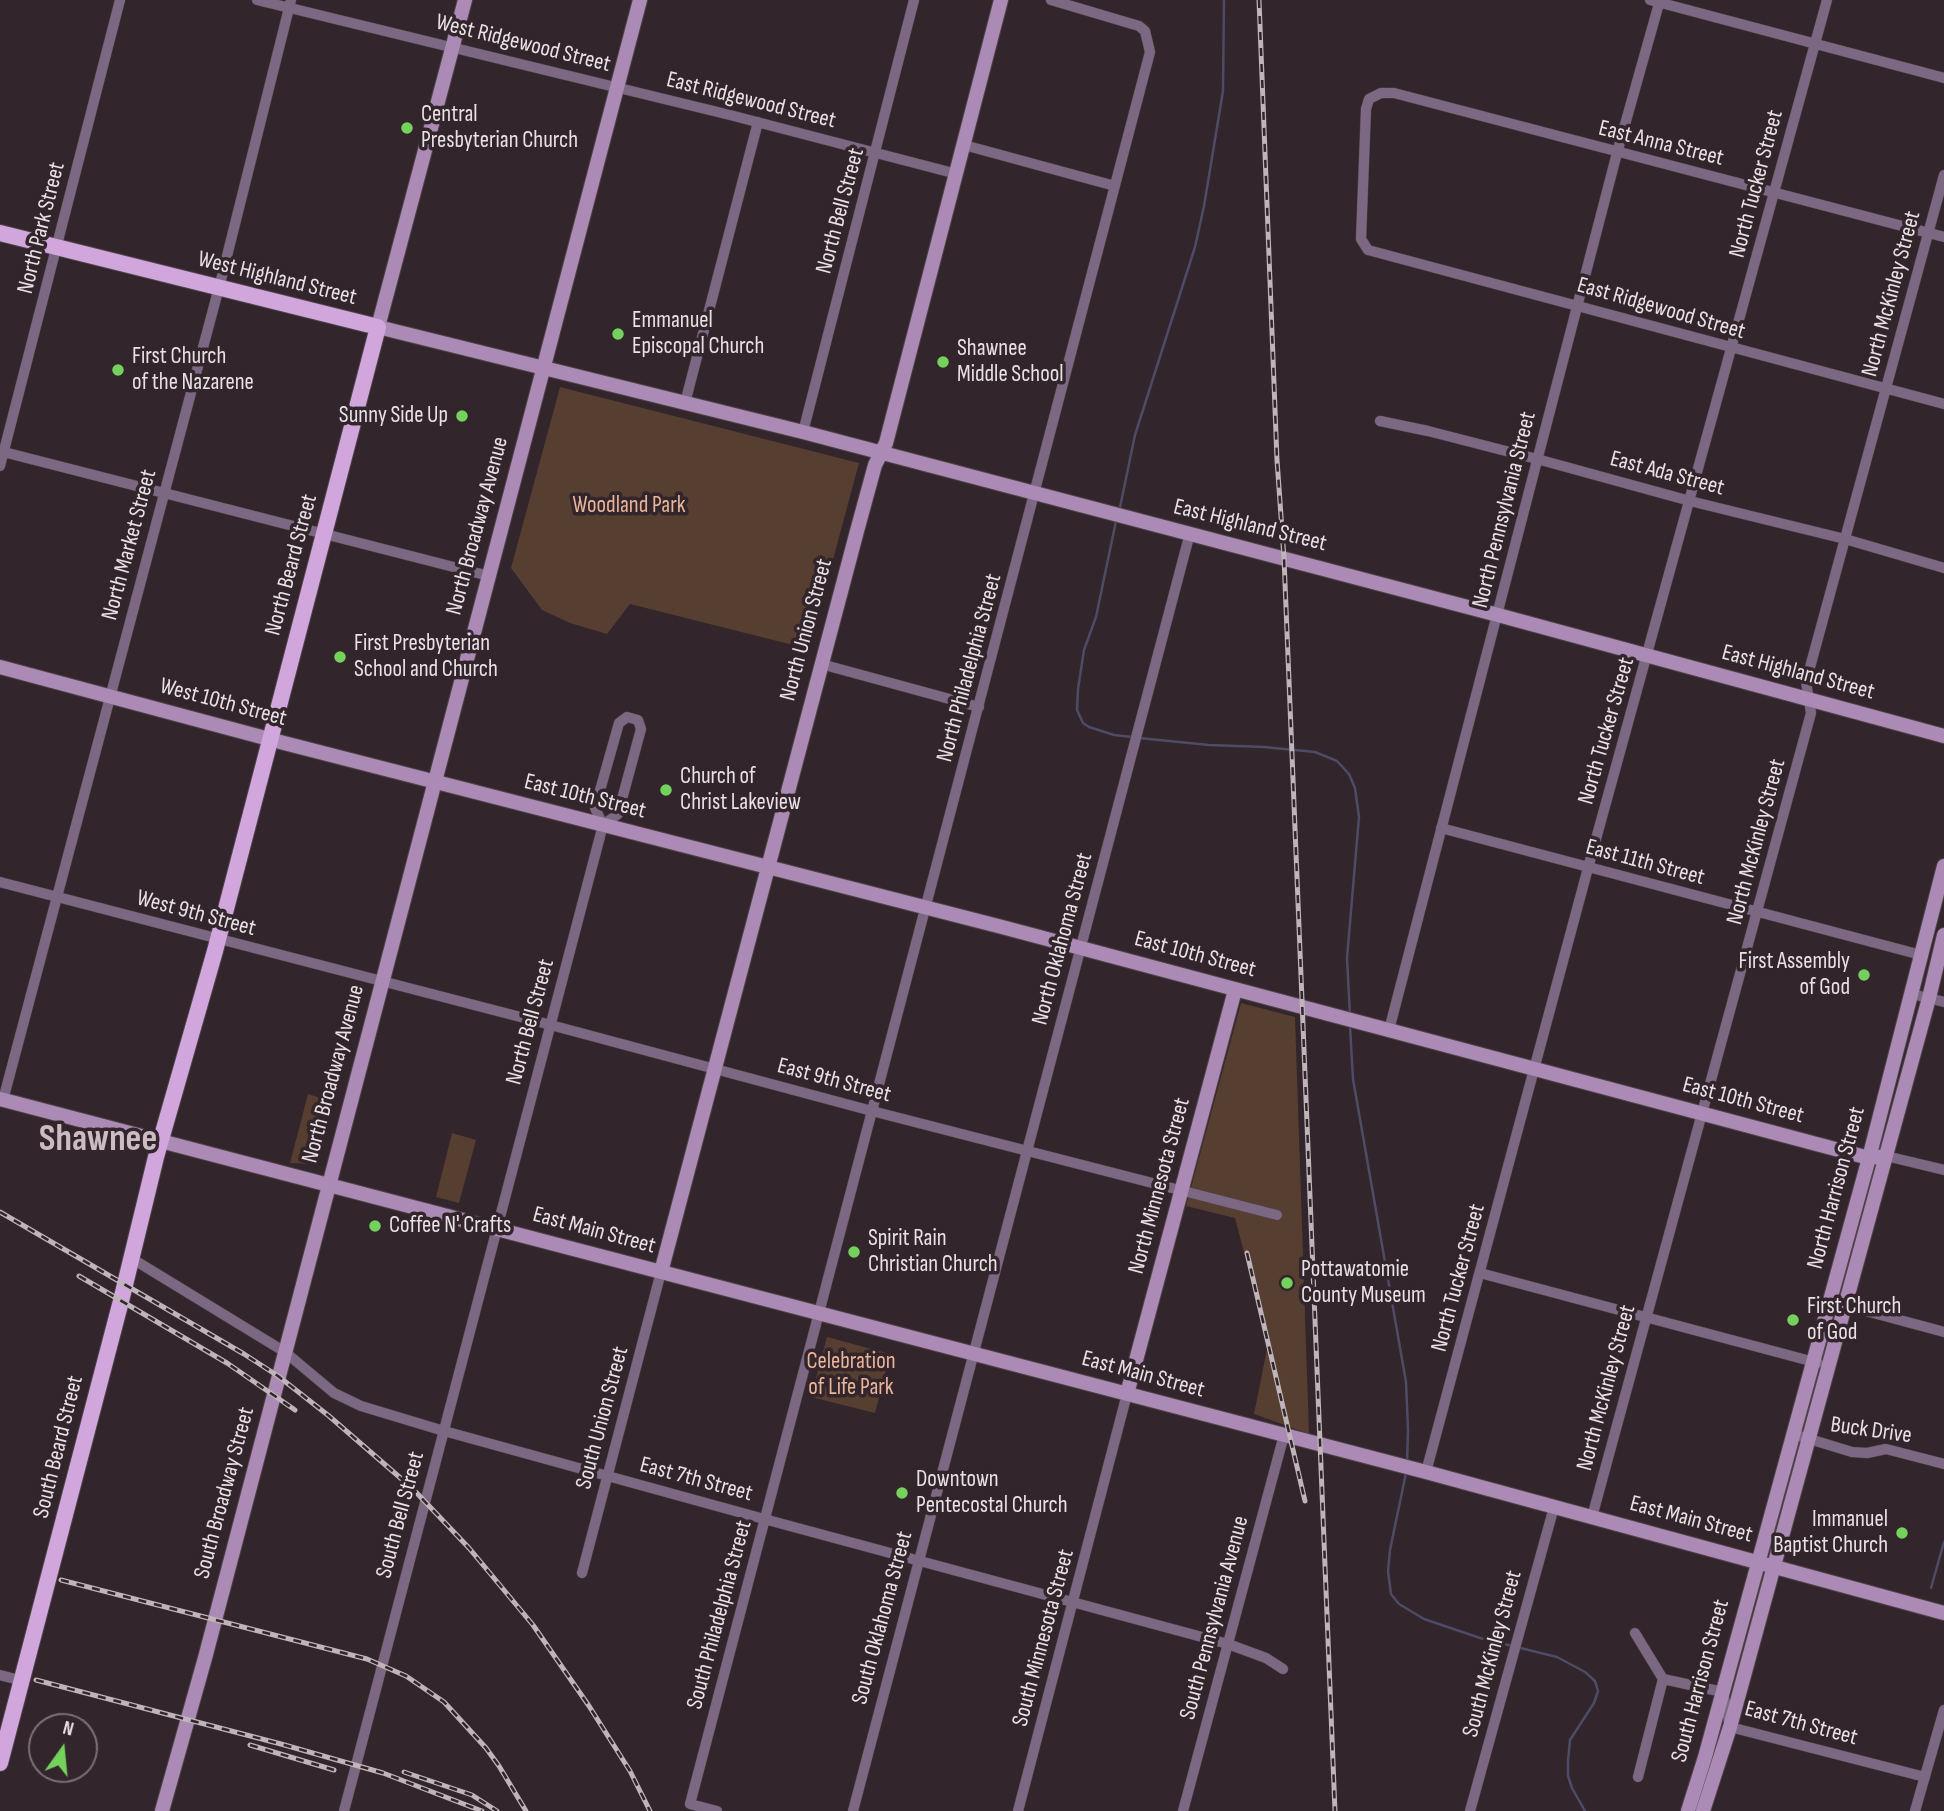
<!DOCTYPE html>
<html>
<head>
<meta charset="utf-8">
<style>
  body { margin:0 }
  #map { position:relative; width:1944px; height:1811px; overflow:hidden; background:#32252b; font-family:"Sofia Sans Condensed",sans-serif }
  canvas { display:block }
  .north { position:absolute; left:28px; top:1713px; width:70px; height:70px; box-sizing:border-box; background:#32252b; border:2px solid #7c7075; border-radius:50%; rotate:15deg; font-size:19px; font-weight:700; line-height:28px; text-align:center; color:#eae1e5 }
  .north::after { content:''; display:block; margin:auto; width:24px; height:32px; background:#74d25c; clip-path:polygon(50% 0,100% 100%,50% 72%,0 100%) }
</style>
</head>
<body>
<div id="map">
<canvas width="1944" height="1811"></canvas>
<div class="north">N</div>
</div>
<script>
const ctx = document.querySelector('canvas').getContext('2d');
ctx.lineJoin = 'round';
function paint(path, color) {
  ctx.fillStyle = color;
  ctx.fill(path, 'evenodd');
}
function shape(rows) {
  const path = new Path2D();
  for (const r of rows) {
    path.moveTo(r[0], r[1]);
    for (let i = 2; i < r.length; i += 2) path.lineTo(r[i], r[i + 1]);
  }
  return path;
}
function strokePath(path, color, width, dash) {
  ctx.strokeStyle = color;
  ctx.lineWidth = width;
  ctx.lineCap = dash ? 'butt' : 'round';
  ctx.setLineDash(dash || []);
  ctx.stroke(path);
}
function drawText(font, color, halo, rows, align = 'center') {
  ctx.font = font + ' "Sofia Sans Condensed",sans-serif';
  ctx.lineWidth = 7;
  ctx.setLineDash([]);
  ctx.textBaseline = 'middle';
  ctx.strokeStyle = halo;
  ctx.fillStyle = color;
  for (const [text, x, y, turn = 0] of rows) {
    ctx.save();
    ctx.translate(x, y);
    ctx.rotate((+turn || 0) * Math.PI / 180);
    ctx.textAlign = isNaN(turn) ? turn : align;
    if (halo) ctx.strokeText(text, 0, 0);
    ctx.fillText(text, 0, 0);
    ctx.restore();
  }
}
paint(shape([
  [560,387,859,463,809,649,630,604,607,634,570,623,542,610,511,568],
  [1241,1003,1295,1017,1309,1434,1254,1414,1268,1344,1235,1218,1186,1206],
  [308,1094,330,1101,314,1164,290,1163],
  [452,1133,476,1140,459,1203,436,1197],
  [827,1337,890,1354,875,1413,811,1397]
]), '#563e31');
strokePath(shape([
  [1119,512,1135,435,1195,247,1204,206,1223,91,1224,0],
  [1116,521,1096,617,1084,650,1078,689,1077,710,1083,723,1089,727,1114,735,1132,737],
  [1139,738,1209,745,1264,747,1315,752,1337,761,1349,774,1355,788,1359,817,1347,958,1350,1016],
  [1350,1026,1353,1079,1406,1382,1408,1430,1407,1463],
  [1406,1473,1390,1550,1388,1571,1391,1594,1399,1604,1424,1619,1480,1638,1557,1657,1585,1672,1595,1681,1598,1691,1594,1703,1570,1740,1568,1761,1568,1776,1572,1788,1585,1811],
  [1931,1588,1944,1542]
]), '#4d4b65', 2.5);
const street = shape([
  [257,0,730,115,957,174],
  [1650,0,1944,78],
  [964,145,1115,186],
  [1944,237,1394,93,1381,93,1369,99,1366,109,1361,239,1368,250,1944,404],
  [685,403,758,122],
  [1380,421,1428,431,1537,459,1690,501,1845,539,1944,568],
  [803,432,914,0],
  [0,451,489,576],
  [0,466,120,0],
  [821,664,979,707],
  [1441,828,1921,955],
  [0,882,532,1020,872,1111,1277,1215],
  [1912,994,1944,1002],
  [1389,1030,1617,153,1660,0],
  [3,1100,222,276,291,0],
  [1886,1156,1944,1170],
  [131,1258,285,1352,334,1393,361,1406,444,1431,764,1519,1228,1644,1266,1658,1283,1669],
  [1480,1273,1818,1363],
  [1840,1304,1944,1332],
  [1793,1434,1852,1452,1867,1453,1886,1449,1944,1464],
  [1426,1472,1588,868,1827,0],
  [1592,1517,1811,713,1806,682,1944,175],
  [582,1573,661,1272],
  [1635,1633,1663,1679,1723,1692,1730,1727,1925,1777],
  [0,1675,23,1681],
  [1638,1777,1663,1679],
  [344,1811,603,825,618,814,641,729,638,720,627,717,619,723,595,808,603,825],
  [717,1811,690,1804,1150,52,1145,31,1139,26,1051,0],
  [853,1811,1190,533],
  [1018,1811,1127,1394],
  [1183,1811,1284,1435],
  [1470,1811,1554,1507],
  [1915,1811,1944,1710]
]);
const secondary = shape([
  [465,0,378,327,803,432,1498,615,1944,736],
  [0,667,284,743,1002,927,1869,1158,1886,1156],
  [0,1099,1426,1472,1944,1613],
  [661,1272,857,531,875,465,886,443,1001,0],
  [1127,1394,1235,990],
  [162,1811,205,1658,640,0],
  [1688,1811,1705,1757,1869,1158,1944,866],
  [1703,1811,1730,1727,1929,998,1944,935]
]);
const primary = shape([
  [0,233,378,327,215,951,156,1157,121,1301,0,1763]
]);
strokePath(street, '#4f4349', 11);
strokePath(secondary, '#4f4349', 16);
strokePath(primary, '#4f4349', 18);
strokePath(street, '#7c6882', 10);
strokePath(secondary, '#ab8bb5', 14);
strokePath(primary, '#d0a6dc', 16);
const rail = shape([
  [1259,0,1277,460,1284,558,1335,1811],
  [0,1212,244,1354,278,1376,329,1416,412,1488,469,1548,533,1625,589,1706,630,1771,650,1811],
  [1247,1253,1305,1501],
  [79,1276,227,1363,295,1410],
  [61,1580,367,1659,406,1676,444,1702,486,1748,499,1766,526,1811],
  [36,1680,281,1744,383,1773,482,1811],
  [250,1745,334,1770],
  [404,1772,472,1795,497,1811]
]);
strokePath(rail, '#beb4b9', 5);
strokePath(rail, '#32252b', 2.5, [8]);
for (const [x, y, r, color] of [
  [407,128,7,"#74d25c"],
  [618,334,7,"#74d25c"],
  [943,362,7,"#74d25c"],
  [118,370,7,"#74d25c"],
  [462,416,7,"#74d25c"],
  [340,657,7,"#74d25c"],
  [666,790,7,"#74d25c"],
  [1864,975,7,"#74d25c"],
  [375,1226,7,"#74d25c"],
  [854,1252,7,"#74d25c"],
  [1287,1283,7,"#74d25c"],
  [1793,1320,7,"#74d25c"],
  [902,1493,7,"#74d25c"],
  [1902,1533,7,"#74d25c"]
]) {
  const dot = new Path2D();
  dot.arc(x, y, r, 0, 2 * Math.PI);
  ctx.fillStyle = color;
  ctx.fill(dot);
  strokePath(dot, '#32252b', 2.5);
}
drawText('23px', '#eae1e5', '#32252b', [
  ["West Ridgewood Street",523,44,14],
  ["East Ridgewood Street",751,101,14],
  ["East Anna Street",1661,144,14],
  ["North Tucker Street",1757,184,-75],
  ["North Bell Street",841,211,-75],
  ["North Park Street",42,228,-76],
  ["West Highland Street",277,279,14],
  ["North McKinley Street",1892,294,-75],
  ["East Ridgewood Street",1661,309,16],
  ["East Ada Street",1667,474,15],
  ["North Pennsylvania Street",1505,510,-76],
  ["North Broadway Avenue",478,526,-75],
  ["East Highland Street",1250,526,14],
  ["North Market Street",130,545,-75],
  ["North Beard Street",292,565,-75],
  ["North Union Street",807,630,-75],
  ["North Philadelphia Street",970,668,-75],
  ["East Highland Street",1798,673,15],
  ["West 10th Street",223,703,15],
  ["North Tucker Street",1607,731,-74],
  ["East 10th Street",585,797,14],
  ["North McKinley Street",1757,842,-75],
  ["East 11th Street",1645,863,15],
  ["West 9th Street",196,914,15],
  ["North Oklahoma Street",1063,939,-75],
  ["East 10th Street",1195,955,15],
  ["North Bell Street",531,1022,-75],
  ["North Broadway Avenue",334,1074,-75],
  ["East 9th Street",834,1081,15],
  ["East 10th Street",1743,1101,15],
  ["North Minnesota Street",1160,1186,-75],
  ["North Harrison Street",1837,1188,-75],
  ["East Main Street",594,1231,15],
  ["North Tucker Street",1459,1278,-75],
  ["East Main Street",1143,1375,15],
  ["North McKinley Street",1607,1388,-75],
  ["South Union Street",603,1418,-75],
  ["Buck Drive",1871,1431,8],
  ["South Beard Street",59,1447,-76],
  ["East 7th Street",696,1480,15],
  ["South Broadway Street",225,1493,-75],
  ["South Bell Street",401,1515,-75],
  ["East Main Street",1691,1520,15],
  ["South Philadelphia Street",720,1615,-75],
  ["South Oklahoma Street",883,1618,-75],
  ["South Pennsylvania Avenue",1215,1618,-75],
  ["South Minnesota Street",1044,1638,-75],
  ["South McKinley Street",1493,1654,-75],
  ["South Harrison Street",1701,1681,-75],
  ["East 7th Street",1801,1724,15]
]);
drawText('23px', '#eae1e5', '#32252b', [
  ["Central",421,115],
  ["Presbyterian Church",421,141],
  ["Emmanuel",632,321],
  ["Episcopal Church",632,347],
  ["Shawnee",957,349],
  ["Middle School",957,375],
  ["First Church",132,357],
  ["of the Nazarene",132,383],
  ["Sunny Side Up",448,416,"right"],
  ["First Presbyterian",354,644],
  ["School and Church",354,670],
  ["Church of",680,777],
  ["Christ Lakeview",680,803],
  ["First Assembly",1850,962,"right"],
  ["of God",1850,988,"right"],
  ["Coffee N' Crafts",389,1226],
  ["Spirit Rain",868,1239],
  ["Christian Church",868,1265],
  ["Pottawatomie",1301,1270],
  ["County Museum",1301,1296],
  ["First Church",1807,1307],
  ["of God",1807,1333],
  ["Downtown",916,1480],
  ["Pentecostal Church",916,1506],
  ["Immanuel",1888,1520,"right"],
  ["Baptist Church",1888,1546,"right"]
], 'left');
drawText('23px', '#eab599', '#32252b', [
  ["Woodland Park",629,506],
  ["Celebration",851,1362],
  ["of Life Park",851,1388]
]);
drawText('bold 37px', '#ccbbc2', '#32252b', [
  ["Shawnee",98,1141]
]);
</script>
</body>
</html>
